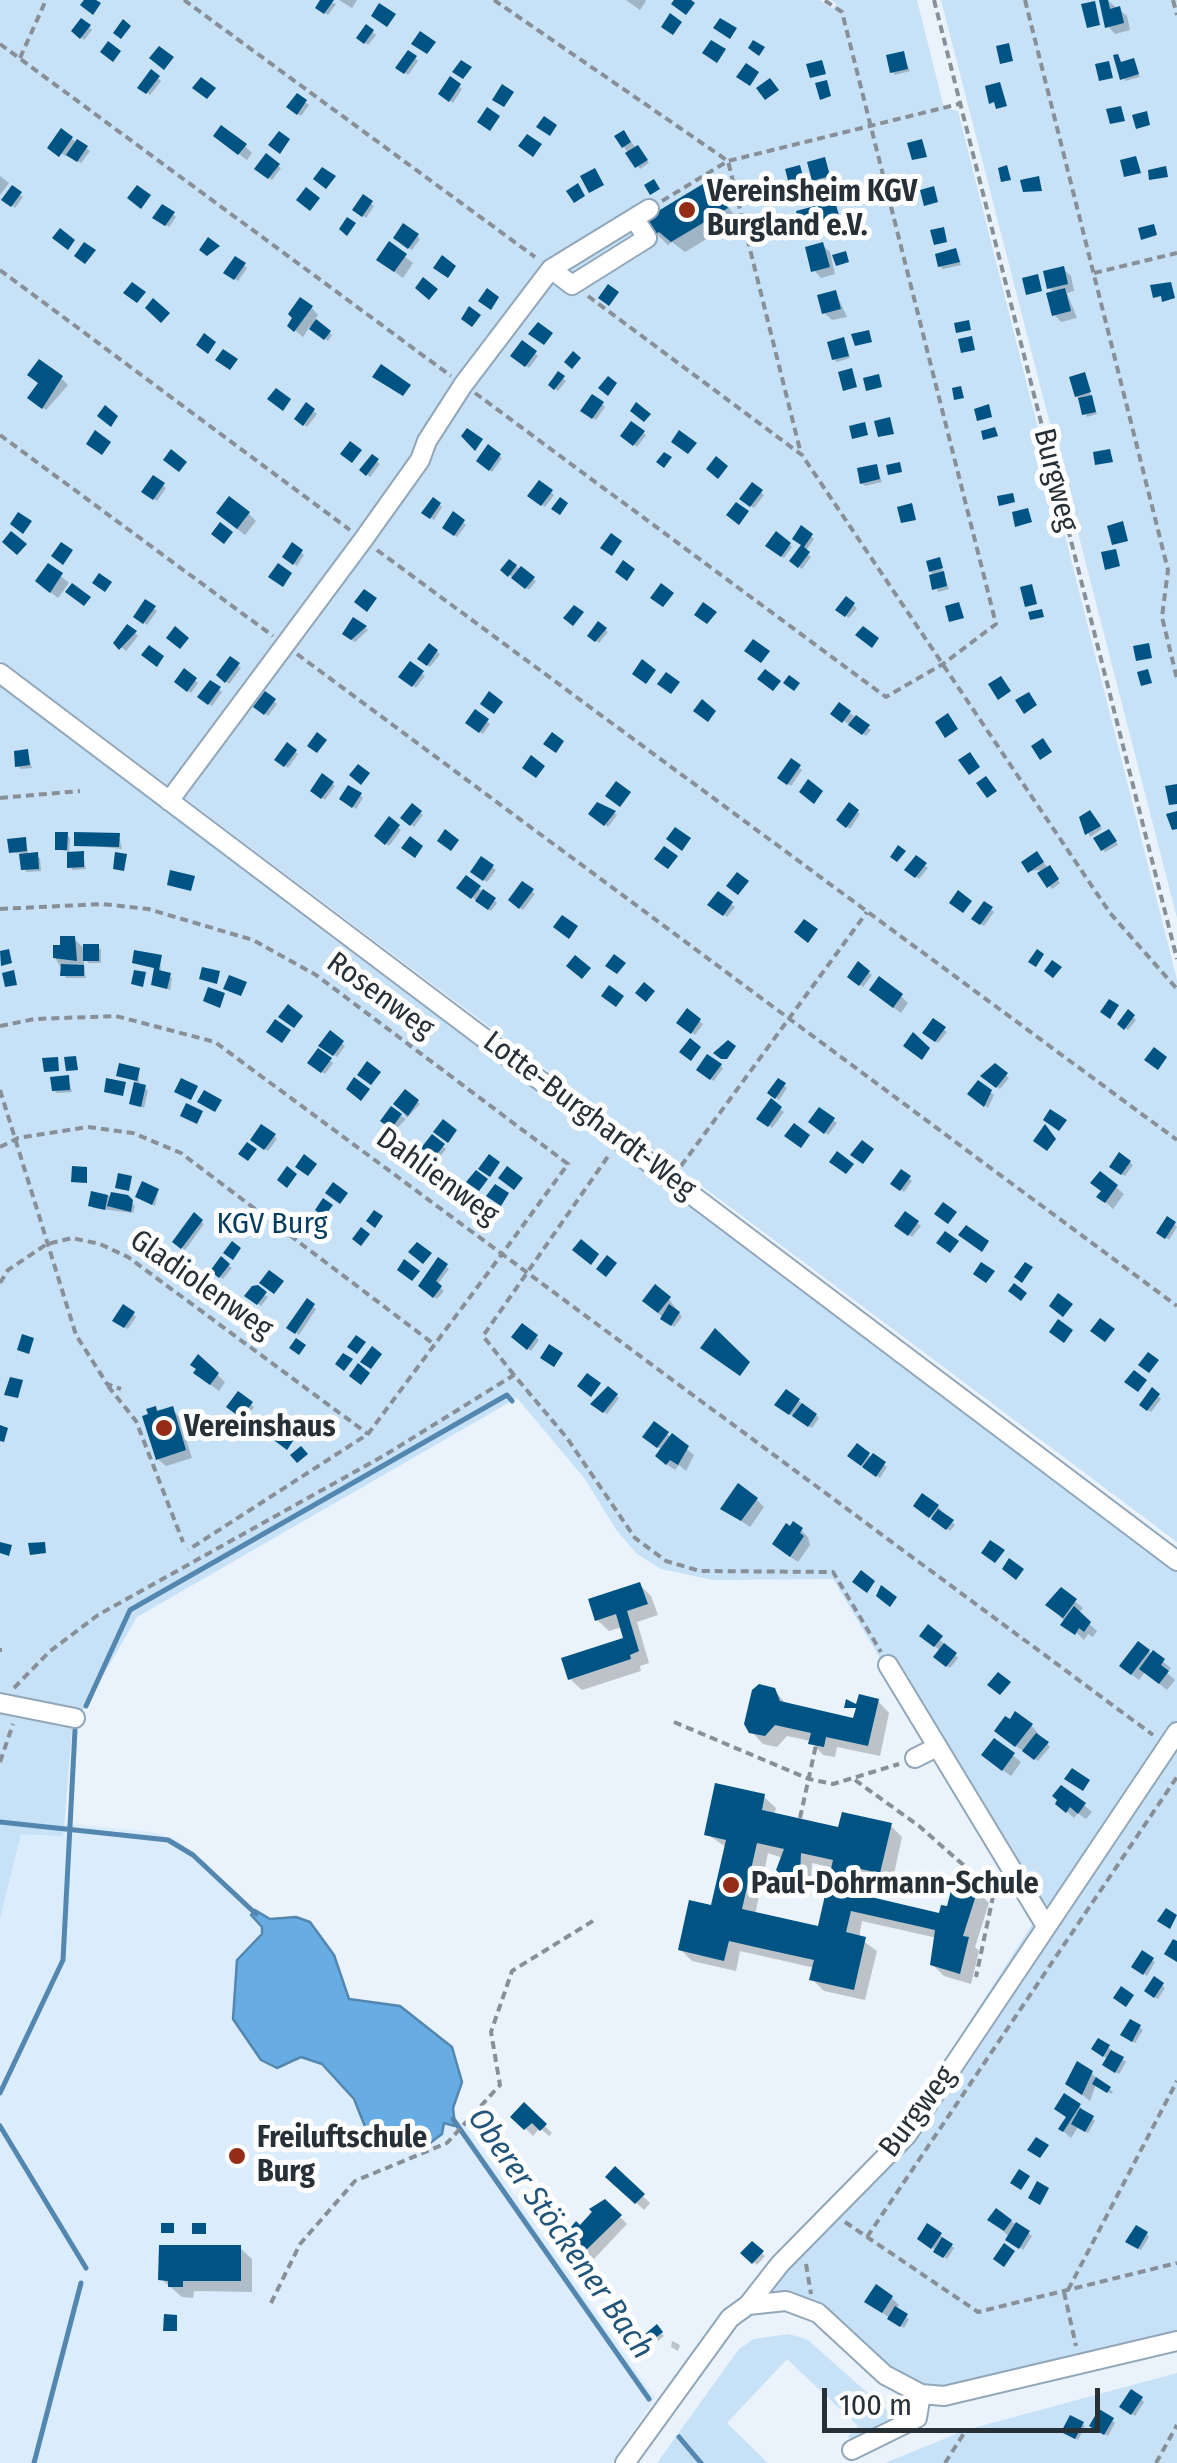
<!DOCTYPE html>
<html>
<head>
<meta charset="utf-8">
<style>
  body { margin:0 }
  #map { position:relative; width:1177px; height:2463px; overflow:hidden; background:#eaf3fb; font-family:"Fira Sans Condensed",sans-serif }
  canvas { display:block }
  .scale { position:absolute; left:822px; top:2388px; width:278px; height:45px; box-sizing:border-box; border:5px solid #273037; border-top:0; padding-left:12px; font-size:30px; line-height:35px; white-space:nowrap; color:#273037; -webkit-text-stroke:8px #fff; paint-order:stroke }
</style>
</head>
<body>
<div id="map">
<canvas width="1177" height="2463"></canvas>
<div class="scale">100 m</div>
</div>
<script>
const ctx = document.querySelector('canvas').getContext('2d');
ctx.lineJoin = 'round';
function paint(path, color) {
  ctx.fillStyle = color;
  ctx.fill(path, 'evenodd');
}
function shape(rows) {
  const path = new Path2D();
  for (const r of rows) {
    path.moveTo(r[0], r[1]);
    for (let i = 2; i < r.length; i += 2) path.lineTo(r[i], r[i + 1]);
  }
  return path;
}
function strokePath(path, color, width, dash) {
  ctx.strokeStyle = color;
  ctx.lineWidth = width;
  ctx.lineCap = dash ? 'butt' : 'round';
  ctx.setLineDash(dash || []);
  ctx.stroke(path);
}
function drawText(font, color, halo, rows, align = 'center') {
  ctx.font = font + ' "Fira Sans Condensed",sans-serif';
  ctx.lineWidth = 10;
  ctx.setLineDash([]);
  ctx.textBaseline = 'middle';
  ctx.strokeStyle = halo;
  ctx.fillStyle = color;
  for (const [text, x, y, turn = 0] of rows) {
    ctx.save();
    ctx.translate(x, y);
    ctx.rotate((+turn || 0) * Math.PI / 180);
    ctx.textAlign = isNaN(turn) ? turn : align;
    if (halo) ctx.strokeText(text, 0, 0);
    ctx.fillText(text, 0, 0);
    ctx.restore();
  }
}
paint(shape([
  [0,1717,72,1729,65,1823,152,1832,176,1839,255,1910,251,1915,262,1927,262,1934,237,1960,233,2019,289,2066,301,2057,313,2059,334,2074,364,2118,372,2144,426,2146,442,2134,444,2123,457,2120,467,2126,655,2398,612,2463,0,2463]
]), '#dbedfc');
paint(shape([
  [0,0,820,0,832,9,837,4,831,0,917,0,944,108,958,111,1177,980,1177,1542,0,660],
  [941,0,1177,0,1177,918],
  [0,680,1177,1561,1177,2341,921,2394,806,2308,748,2308,898,2133,1035,1920,833,1579,713,1580,661,1569,637,1554,617,1531,585,1479,517,1398,137,1617,72,1729,63,1836,21,1834,0,1919],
  [789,2334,808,2340,889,2412,907,2417,856,2444,848,2437,858,2426,787,2359,727,2423,768,2463,657,2463,739,2349,754,2339],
  [1177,2373,1177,2463,885,2463,966,2430]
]), '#c7e1f7');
const water = shape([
  [255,1910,270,1919,296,1917,310,1922,334,1955,349,1999,400,2006,452,2047,462,2082,453,2108,455,2126,444,2123,442,2134,426,2146,372,2144,354,2099,322,2064,301,2057,277,2068,261,2060,233,2019,237,1960,262,1934,262,1927,251,1915,255,1910]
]);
paint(water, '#67ace2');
strokePath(water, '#5487af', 2.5);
paint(shape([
  [323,0,336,4,328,15,321,10],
  [339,0,357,0,352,8],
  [626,0,645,0,646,1,640,10],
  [1107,0,1127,16,1130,30,1115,34,1108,26],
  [82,21,92,30,84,40,74,31],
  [367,28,376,35,368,45,359,38],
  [903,54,910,71,895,75,892,72],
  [1118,57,1122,65,1133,61,1140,77,1125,81],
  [415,58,418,61,408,75,399,68],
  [152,73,161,81,150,95,141,88],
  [451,80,462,89,453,103,444,96],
  [297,96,309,105,301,116,289,107],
  [61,132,90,151,81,163,50,148],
  [626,136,649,163,640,169,624,147],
  [224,143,245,146,252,153,247,160],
  [266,157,281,168,272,180,257,169],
  [824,160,832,179,817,182,814,179],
  [0,176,9,183,0,195],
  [710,182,738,220,685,252,672,242,668,245,656,233],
  [12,188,23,197,15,208,4,200],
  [364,198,374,206,366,218,355,210],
  [835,204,841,219,827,222,818,213,821,227,803,228,815,208,823,217],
  [173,214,176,217,169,227,158,220],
  [417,236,420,239,412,250,399,241],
  [390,245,413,263,403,278,387,266],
  [822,245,830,252,835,274,821,278,814,270],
  [956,251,961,265,943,269,940,266],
  [236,259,247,268,238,281,226,273],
  [1063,269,1071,276,1074,291,1067,293,1077,318,1061,322,1054,314,1055,293,1049,288],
  [836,293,847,317,832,320,824,313],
  [311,307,318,315,314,321,332,335,328,341,310,326,303,337,290,326],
  [844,340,850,358,837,362,834,359],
  [523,344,538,356,529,368,514,356],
  [559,375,566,381,558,391,551,385],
  [1084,375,1097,414,1087,417,1077,396],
  [61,378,68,385,46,410,30,398],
  [602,404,605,407,596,420,586,413],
  [307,406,317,414,307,427,298,419],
  [632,425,646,435,637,447,624,436],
  [489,448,502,458,492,472,479,461],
  [372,457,380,464,370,477,363,470],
  [876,466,882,482,865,486,862,483],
  [154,478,166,488,157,501,144,492],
  [540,484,554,495,545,507,530,496],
  [752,485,764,495,754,508,742,499],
  [434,500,442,507,434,520,425,513],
  [248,513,256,521,245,535,226,520],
  [454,515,466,525,457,537,445,528],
  [802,529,814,539,805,552,811,557,802,569,792,561,804,545],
  [790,545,792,547,784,558,771,549],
  [293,546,304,555,297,566,285,557],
  [939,560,949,589,938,592,931,571],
  [510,562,536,581,529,590,503,570],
  [49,566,69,583,58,598,45,588],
  [846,599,857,608,849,618,838,610],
  [146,602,157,611,147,625,136,616],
  [354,620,368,630,355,642,348,637],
  [599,625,608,632,599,643,590,636],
  [128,627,138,636,126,651,116,643],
  [429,646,440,654,430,667,420,659],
  [230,660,241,668,229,684,219,675],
  [410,665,425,676,416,688,402,676],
  [185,672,198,683,191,693,177,682],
  [211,683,222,692,212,706,201,697],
  [265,694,277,704,268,716,257,706],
  [476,713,490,724,483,734,471,726],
  [850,713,871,730,866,736,834,714],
  [287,746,298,754,288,768,277,760],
  [27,752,32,768,21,769,18,766],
  [792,762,802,770,791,786,780,778],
  [323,777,335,786,325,800,313,791],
  [360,795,363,798,356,809,345,801],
  [849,806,860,814,850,829,839,820],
  [412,807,423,815,414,827,404,818],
  [592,813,614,813,617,815,608,827],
  [1093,816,1102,829,1090,837,1082,818],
  [390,820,401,830,389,846,377,836],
  [67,835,70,838,69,854,83,854,86,869,73,870,70,867,69,852,57,849],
  [1112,835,1118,845,1105,852,1103,850],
  [119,836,122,849,76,844],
  [25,840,29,856,40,858,41,871,26,872,22,854,11,852],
  [1039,857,1060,883,1052,889,1039,870,1030,871],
  [482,859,496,870,487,882,473,872],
  [916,859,928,868,919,879,908,869],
  [466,878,497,903,491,911,462,890],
  [523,884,535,894,523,910,511,900],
  [718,894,735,907,727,917,711,904],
  [985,904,994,912,984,926,977,921],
  [74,939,86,950,101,949,101,963,89,963,83,957,86,978,66,978,55,957],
  [160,958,161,973,172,978,170,990,153,984,156,969,135,963],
  [859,965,872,975,863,987,850,977],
  [901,996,908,1003,901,1013,879,997],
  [687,1012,703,1024,695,1035,680,1023],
  [1128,1013,1136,1020,1128,1030,1120,1024],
  [934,1021,947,1032,938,1043,925,1033],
  [330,1034,345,1046,337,1057,322,1046],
  [318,1052,333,1063,325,1074,310,1063],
  [720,1065,723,1068,714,1081,702,1073],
  [995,1066,1009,1078,1000,1089,983,1076],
  [139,1070,139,1086,148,1090,144,1108,132,1103,137,1082,119,1075],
  [68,1078,72,1092,57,1093,54,1090],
  [779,1081,787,1088,779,1100,770,1093],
  [405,1092,420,1104,407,1118,396,1104],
  [990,1092,994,1095,988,1108,971,1094],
  [771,1102,784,1112,772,1128,759,1118],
  [392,1109,406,1119,395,1130,384,1120],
  [820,1110,837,1123,828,1135,811,1121],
  [274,1136,277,1139,268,1151,256,1142],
  [432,1138,446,1149,438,1159,425,1148],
  [1120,1156,1133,1165,1125,1176,1115,1170],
  [902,1172,912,1181,904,1192,894,1184],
  [1100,1174,1124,1194,1113,1209,1100,1197,1104,1192],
  [158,1191,155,1206,138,1197],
  [93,1194,127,1198,135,1206,133,1213,93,1208],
  [906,1214,921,1226,912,1237,898,1226],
  [194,1216,204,1224,185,1250,178,1245],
  [1174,1224,1177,1227,1169,1240,1159,1232],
  [221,1260,232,1268,223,1279,213,1271],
  [439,1261,449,1269,437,1285,444,1291,437,1299,422,1286],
  [252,1289,268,1297,261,1306,247,1295],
  [669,1299,682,1317,674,1327,652,1308],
  [307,1302,316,1309,299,1335,289,1327],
  [133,1314,136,1317,128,1329,118,1323],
  [522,1326,539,1340,531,1351,514,1337],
  [199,1357,225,1382,219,1391,204,1380],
  [608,1389,619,1398,607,1414,593,1404],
  [1152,1391,1161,1399,1151,1412,1142,1405],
  [238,1395,254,1407,245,1419,232,1410],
  [799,1401,819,1418,812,1428,780,1408],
  [172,1409,179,1417,192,1458,166,1466,158,1459,149,1411],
  [667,1434,694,1455,686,1471,679,1465,675,1470,665,1463,662,1450,648,1440],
  [868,1455,887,1467,880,1478,853,1459],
  [757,1500,764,1507,750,1527,723,1509],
  [937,1506,955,1525,950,1531,919,1509],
  [791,1529,801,1530,808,1537,810,1545,798,1562,782,1551],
  [640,1585,651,1596,658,1615,637,1622,649,1663,640,1666,641,1671,582,1690,570,1679,626,1640,622,1627,609,1631,597,1620],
  [1061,1590,1083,1608,1078,1614,1097,1631,1093,1637,1088,1634,1084,1640,1048,1605],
  [928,1628,958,1658,950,1668,937,1657,941,1651,925,1639],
  [1139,1644,1171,1668,1167,1673,1175,1680,1167,1690,1145,1672,1139,1680,1130,1673],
  [774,1690,788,1706,855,1721,878,1701,889,1713,880,1756,837,1747,835,1757,823,1755,811,1741,787,1736,777,1747,763,1744,751,1731],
  [1010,1722,1031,1725,1050,1747,1038,1761,1004,1738],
  [995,1741,1021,1762,1011,1776,992,1762],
  [764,1797,776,1808,774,1815,840,1830,890,1825,902,1837,892,1883,872,1879,867,1899,941,1916,977,1891,989,1903,975,1947,979,1951,971,1984,944,1976,933,1965,937,1938,862,1921,859,1938,877,1951,865,2000,824,1991,812,1979,815,1968,740,1951,736,1971,692,1961,680,1949,713,1908,727,1848,707,1834],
  [768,1853,783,1858,779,1870,800,1892,811,1887,812,1863,834,1868,820,1929,755,1915],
  [1058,1804,1084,1805,1092,1812,1086,1819,1078,1813,1074,1818],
  [1152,1960,1155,1962,1147,1976,1137,1969],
  [1162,1985,1165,1988,1158,1999,1150,1994],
  [1131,2022,1143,2030,1135,2043,1126,2038],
  [1108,2047,1126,2062,1119,2074,1108,2068,1108,2059,1097,2052],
  [1091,2073,1113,2092,1111,2094,1096,2084,1090,2101,1068,2084],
  [524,2106,552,2133,549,2136,540,2128,533,2136,514,2117],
  [1079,2106,1095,2121,1088,2133,1078,2127,1071,2138,1061,2129],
  [615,2170,650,2203,644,2210,609,2176],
  [605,2202,627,2224,594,2259,571,2238,595,2207],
  [1011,2221,1032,2236,1023,2250,994,2222],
  [1147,2234,1149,2237,1141,2250,1131,2245],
  [940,2235,954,2248,947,2259,923,2241],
  [752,2244,765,2256,757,2265,744,2253],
  [240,2248,252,2259,252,2292,194,2291,193,2298,182,2297,161,2279],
  [892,2298,899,2305,896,2310,909,2319,904,2328,867,2302],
  [657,2328,664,2336,649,2348,642,2340],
  [672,2341,680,2345,678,2351,671,2347],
  [1141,2399,1144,2402,1135,2416,1125,2409],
  [1112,2420,1115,2423,1108,2436,1095,2429],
  [1082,2424,1085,2426,1078,2440,1067,2434]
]), '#0003');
strokePath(shape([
  [86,1706,130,1610,507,1395,512,1401],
  [0,1822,168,1840,193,1855,256,1914],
  [0,2093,63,1960,75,1730],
  [453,2119,649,2399],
  [0,2126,86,2268],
  [679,2437,701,2463],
  [34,2463,81,2283]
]), '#5487af', 5);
paint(shape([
  [84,0,96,0,101,3,93,15,80,5],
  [320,0,334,0,324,14,315,8],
  [674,0,691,0,695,3,686,15,671,4],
  [1099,0,1108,0,1110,9,1120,6,1124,23,1105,28],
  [1095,1,1100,25,1087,28,1081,4],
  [379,3,396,14,387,27,371,16],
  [670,13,682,22,673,35,661,27],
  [81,18,91,25,80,39,71,31],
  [720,18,737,28,730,39,713,28],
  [123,19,131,26,121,39,113,33],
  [366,24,374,30,364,44,356,38],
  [420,31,436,42,427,54,411,44],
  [711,40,726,49,717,63,702,53],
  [753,40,765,47,759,56,748,48],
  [108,41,121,51,113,62,100,52],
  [1009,43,1013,61,1000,64,996,46],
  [159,46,174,57,164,70,149,58],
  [408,50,417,56,404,74,395,68],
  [904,51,908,69,890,73,886,55],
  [1118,54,1121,62,1134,58,1139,74,1120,80,1113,55],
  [461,60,472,67,463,79,452,72],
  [822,60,826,74,810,78,806,64],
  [1109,61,1113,78,1099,81,1095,64],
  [746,63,759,72,750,86,736,77],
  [151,69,160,76,146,94,137,88],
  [450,76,461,84,449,102,438,94],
  [201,77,216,88,207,99,192,88],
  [770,78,779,90,765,100,756,88],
  [827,80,831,96,820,100,815,83],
  [1000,82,1007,106,996,109,994,102,989,104,985,86],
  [502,84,514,92,504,107,492,100],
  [297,93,307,100,297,115,286,107],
  [1121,106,1125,121,1110,124,1106,109],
  [487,107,500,116,490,131,477,122],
  [1147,111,1150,125,1136,129,1132,115],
  [544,116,557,125,550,136,536,127],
  [221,125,247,144,238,155,213,136],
  [61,128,73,137,59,157,47,148],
  [624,130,631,142,622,148,614,136],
  [279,131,290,139,280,154,268,145],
  [527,134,542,144,533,157,518,146],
  [77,139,88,146,77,162,66,155],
  [922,139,927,157,912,160,907,143],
  [638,145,648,160,635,168,625,153],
  [266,153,280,164,268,179,254,169],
  [1136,156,1141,173,1124,177,1120,160],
  [825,157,830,176,812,181,807,162],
  [800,165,805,184,790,188,785,169],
  [1007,165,1011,180,1001,182,998,168],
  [1166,166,1168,177,1149,180,1148,170],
  [322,167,336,176,326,189,313,179],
  [595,168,604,185,589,193,580,176],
  [1039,176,1042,191,1023,192,1020,180],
  [654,179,660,189,650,195,644,185],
  [711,179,728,208,671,242,659,232,654,235,645,219],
  [578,183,585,196,574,203,566,191],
  [12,185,22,192,11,207,1,200],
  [137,185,151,195,141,209,127,198],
  [934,186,938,202,924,206,920,190],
  [306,187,320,198,310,211,296,200],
  [363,194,373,201,362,217,352,210],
  [835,201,839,216,821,220,818,206],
  [162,204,175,212,165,226,152,218],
  [815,206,820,224,801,229,796,211],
  [347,217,356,223,347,236,339,229],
  [403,223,419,234,408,249,393,238],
  [1154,224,1157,235,1141,240,1138,228],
  [944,227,947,242,934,245,930,230],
  [60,228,75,240,68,250,52,238],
  [208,237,220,246,207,256,199,250],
  [389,241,407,254,394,272,376,260],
  [84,242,96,250,85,264,74,256],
  [823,242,830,267,811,272,805,247],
  [956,248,960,262,938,267,935,254],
  [846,251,849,262,836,266,832,255],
  [442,255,456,266,448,278,433,268],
  [235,256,246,263,234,280,223,273],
  [1064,266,1068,284,1047,289,1043,271],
  [1038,274,1042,291,1026,295,1022,278],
  [423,277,438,289,429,300,415,288],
  [132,282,146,292,137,303,123,293],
  [1171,282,1175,298,1162,302,1161,296,1153,298,1150,285],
  [608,284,619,292,609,306,598,298],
  [487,288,499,297,491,310,478,301],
  [1065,288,1071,311,1052,316,1046,293],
  [836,290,841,309,822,314,817,295],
  [300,297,313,306,294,332,287,326,292,318,288,314],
  [153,298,170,313,161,323,145,308],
  [469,306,481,315,472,327,461,319],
  [316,319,331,331,324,340,309,329],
  [969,320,971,330,956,333,954,323],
  [538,322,553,333,544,345,528,334],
  [869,330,872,342,855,346,851,334],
  [204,333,216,342,208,354,196,345],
  [972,336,975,350,961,353,958,339],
  [844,337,849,356,832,360,827,342],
  [522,340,537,351,525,367,510,356],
  [223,349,238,359,230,370,215,360],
  [573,351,581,358,572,369,564,362],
  [39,359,63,376,42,409,27,398,38,383,27,375],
  [381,364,411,385,403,396,372,377],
  [852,368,857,387,843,391,838,372],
  [558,371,565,376,554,390,548,385],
  [1085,372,1091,392,1075,397,1069,377],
  [879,374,882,387,866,391,863,378],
  [608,376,617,383,608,396,598,388],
  [961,386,964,398,954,400,952,388],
  [276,388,291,399,283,411,267,399],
  [592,394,604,402,592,419,580,411],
  [1092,395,1096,412,1082,415,1078,398],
  [306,402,315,409,303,426,294,419],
  [636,402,651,414,644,422,630,411],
  [989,404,992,417,977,421,974,409],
  [105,405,118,416,111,427,97,416],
  [890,417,894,434,878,437,874,421],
  [631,421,645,431,633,446,620,436],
  [865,422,868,435,852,439,849,426],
  [995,427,998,436,983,440,981,431],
  [467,428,483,439,475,451,461,436],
  [95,430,111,442,102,455,86,444],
  [679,430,697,443,688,454,671,442],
  [350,441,362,450,352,463,340,454],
  [488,444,501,454,489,471,476,461],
  [171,449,187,462,179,472,163,460],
  [1110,449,1113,462,1095,465,1093,452],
  [664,452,672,457,664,468,656,462],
  [372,454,379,459,366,476,359,470],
  [716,456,728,466,718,479,706,469],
  [900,462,902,472,888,475,886,465],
  [877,464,880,479,860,484,857,468],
  [153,475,165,483,153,500,141,492],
  [539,480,553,490,541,506,527,496],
  [752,482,763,490,750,507,739,499],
  [1013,493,1015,502,999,506,997,496],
  [229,496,250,512,237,529,216,513],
  [433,497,441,503,430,519,421,513],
  [560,497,568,503,560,515,551,509],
  [736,502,749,511,739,525,726,515],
  [912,503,916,520,901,523,897,507],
  [1028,508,1032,522,1015,527,1012,512],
  [453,511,465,520,454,536,442,528],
  [18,512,32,521,23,534,10,524],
  [1123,521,1128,541,1112,545,1107,526],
  [220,522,233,532,224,544,211,534],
  [801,525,813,534,804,547,810,552,798,568,789,561,801,545,792,539],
  [11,531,27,544,17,555,2,542],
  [776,531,791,543,781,557,765,546],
  [611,533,622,541,612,556,600,548],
  [61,542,73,550,63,565,51,556],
  [292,542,303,550,293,565,282,557],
  [1116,549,1120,566,1105,570,1101,552],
  [940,557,943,568,929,572,926,561],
  [509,559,517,565,508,577,500,570],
  [623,560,635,569,627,581,615,572],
  [48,563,63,573,50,593,35,581],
  [278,563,292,573,283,587,268,577],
  [521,566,535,577,525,589,511,578],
  [944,571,947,586,932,590,929,575],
  [99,573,112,582,105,592,92,583],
  [72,583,91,597,84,606,65,592],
  [661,583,674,593,663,607,650,598],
  [1032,584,1037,604,1025,607,1020,587],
  [364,589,377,598,367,612,354,602],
  [846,596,855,603,845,617,835,610],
  [145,599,156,606,143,624,133,617],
  [703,602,717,612,707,624,694,615],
  [959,602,964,618,949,622,945,606],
  [574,605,584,612,573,626,563,618],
  [1042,609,1044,617,1030,620,1028,612],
  [353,617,367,626,351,640,342,634],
  [598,621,607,628,595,642,587,636],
  [127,624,137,631,119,650,113,643],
  [175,626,189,638,180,649,166,638],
  [863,626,879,638,872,648,855,635],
  [753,639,770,651,761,663,744,651],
  [429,643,438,650,427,666,417,659],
  [1149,643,1152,658,1136,661,1133,646],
  [149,645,164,656,157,667,141,655],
  [230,656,240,663,225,683,216,675],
  [642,659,656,670,646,684,632,674],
  [410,661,424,671,412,687,398,677],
  [184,668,197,678,187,692,174,682],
  [765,669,781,681,773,691,757,679],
  [1148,669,1152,683,1141,686,1137,672],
  [666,672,680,682,671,694,657,684],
  [789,675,800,683,794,691,783,683],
  [1001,676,1011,691,998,700,988,684],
  [210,680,221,687,208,705,197,697],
  [265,691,276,699,264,715,253,707],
  [489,691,503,702,494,714,480,704],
  [1029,692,1037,705,1024,714,1015,700],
  [702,699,716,711,708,722,693,711],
  [839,702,851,711,842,723,830,714],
  [475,709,489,719,479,733,465,723],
  [948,713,958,729,945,738,935,722],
  [856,715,870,725,862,735,848,725],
  [317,732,327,740,317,753,307,746],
  [552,732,564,741,556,753,543,744],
  [1043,738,1052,752,1040,760,1031,746],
  [287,742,297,750,284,767,274,760],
  [28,749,30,765,15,767,14,751],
  [970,752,980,767,969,775,958,760],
  [531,755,545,766,536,778,522,768],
  [791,758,801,765,787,785,777,778],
  [358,764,370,773,361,785,349,775],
  [322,773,334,782,321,799,310,791],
  [986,776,997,791,987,798,976,783],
  [808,779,823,791,814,804,799,792],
  [616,781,631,792,620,807,605,796],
  [1177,784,1177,804,1169,805,1165,786],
  [348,785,362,793,352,808,339,799],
  [597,802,616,811,604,826,588,814],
  [849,802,859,810,846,828,836,820],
  [412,803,422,811,410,826,400,818],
  [1090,810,1101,826,1085,835,1079,817],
  [1177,811,1177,829,1172,830,1166,814],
  [389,816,400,825,385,845,374,836],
  [675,827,691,838,682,851,666,839],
  [445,829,459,840,451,851,437,841],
  [1109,829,1117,841,1101,851,1093,838],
  [55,832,68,832,67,850,55,850],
  [74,832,120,833,119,847,74,846],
  [410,836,423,846,415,858,401,848],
  [26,837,27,851,9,853,7,839],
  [898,845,906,851,897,862,890,857],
  [664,846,678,856,668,869,654,859],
  [84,851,84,867,67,868,67,852],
  [1037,851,1044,862,1028,873,1021,862],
  [38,852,39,869,21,870,19,854],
  [115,852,127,854,124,871,113,869],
  [916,855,927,863,915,878,904,870],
  [481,856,494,865,483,881,470,872],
  [1050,865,1059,879,1047,888,1037,873],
  [170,870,195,876,191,891,167,885],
  [737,872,749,881,738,895,726,886],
  [466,875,481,886,471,899,456,888],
  [522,881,534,889,519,909,508,900],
  [483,889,496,898,488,910,475,901],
  [958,890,972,901,963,913,949,903],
  [718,891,733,902,723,916,707,905],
  [984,901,993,907,980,925,971,919],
  [562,915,578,926,569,939,553,927],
  [804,919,818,929,808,943,794,932],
  [60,936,75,936,77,961,53,958,53,945,60,945],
  [83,944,99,944,99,961,83,961],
  [9,949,12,963,1,966,0,951],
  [1037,949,1044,954,1036,967,1028,962],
  [134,950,162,955,159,970,171,973,167,989,151,985,154,968,132,963],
  [614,954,626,963,617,974,605,966],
  [575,955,591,968,582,979,566,966],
  [1052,960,1062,967,1053,978,1044,971],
  [858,961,870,971,859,986,847,977],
  [61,964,84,965,84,976,60,976],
  [202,967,220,971,217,984,199,979],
  [14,970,17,985,5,987,2,973],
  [134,970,146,972,143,987,131,984],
  [229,975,247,982,241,996,223,989],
  [879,976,903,994,893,1008,869,990],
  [644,982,655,991,646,1002,635,993],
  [609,985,624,996,616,1007,601,996],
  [208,987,225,993,220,1008,203,1001],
  [1109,999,1119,1005,1110,1019,1100,1012],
  [288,1004,303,1016,294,1028,278,1017],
  [687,1008,701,1019,691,1034,676,1023],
  [1128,1009,1135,1015,1124,1030,1117,1024],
  [933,1018,946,1027,935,1042,922,1033],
  [275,1019,291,1030,282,1043,266,1032],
  [330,1030,344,1041,333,1056,318,1046],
  [913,1032,930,1048,922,1060,903,1046],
  [690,1038,701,1047,691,1061,679,1052],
  [728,1040,736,1046,727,1059,721,1059,713,1053],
  [1154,1047,1167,1057,1158,1070,1144,1060],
  [318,1048,332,1058,321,1073,307,1063],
  [707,1054,722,1064,710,1080,696,1070],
  [76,1056,78,1070,66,1071,64,1057],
  [58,1057,59,1071,44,1072,42,1058],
  [367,1061,381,1072,371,1085,357,1075],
  [119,1063,140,1068,137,1081,116,1076],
  [995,1063,1008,1073,996,1088,980,1076],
  [69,1075,70,1090,52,1091,50,1077],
  [354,1077,370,1089,361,1101,346,1089],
  [106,1078,126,1082,123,1096,104,1092],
  [181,1078,198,1086,191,1100,174,1092],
  [778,1078,786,1083,775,1099,767,1093],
  [978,1080,992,1090,984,1107,967,1094],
  [134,1082,146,1085,141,1107,129,1104],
  [405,1089,419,1100,408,1116,393,1104],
  [204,1090,222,1100,215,1112,197,1102],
  [771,1098,782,1107,768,1127,756,1119],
  [186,1103,203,1111,197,1124,180,1116],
  [391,1106,402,1114,391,1129,380,1121],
  [819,1107,835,1118,824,1134,808,1122],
  [1050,1109,1067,1120,1059,1131,1043,1120],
  [443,1119,457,1130,448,1143,433,1132],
  [794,1123,810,1135,801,1148,784,1136],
  [261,1124,276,1134,264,1150,250,1140],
  [1045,1124,1056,1139,1047,1151,1033,1141],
  [432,1134,445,1144,434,1158,421,1148],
  [862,1140,874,1149,863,1164,850,1155],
  [247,1142,257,1149,248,1161,238,1154],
  [837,1151,854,1164,846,1174,829,1162],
  [1119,1152,1131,1161,1121,1175,1109,1167],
  [304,1154,317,1164,308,1176,295,1167],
  [489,1154,500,1162,490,1177,478,1169],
  [72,1166,87,1167,87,1183,71,1182],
  [287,1166,297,1174,287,1188,277,1180],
  [507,1166,523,1178,514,1190,498,1178],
  [901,1169,911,1176,900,1191,890,1184],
  [476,1170,488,1179,479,1191,466,1182],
  [1100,1171,1118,1185,1105,1203,1096,1197,1101,1191,1090,1183],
  [118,1173,132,1176,129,1191,115,1188],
  [142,1181,159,1189,152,1205,135,1197],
  [333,1182,348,1193,340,1204,325,1193],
  [495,1184,509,1193,501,1206,486,1196],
  [91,1191,108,1195,105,1210,88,1206],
  [111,1192,128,1195,133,1200,131,1212,107,1206],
  [323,1198,333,1205,324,1217,315,1210],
  [943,1202,957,1212,948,1224,934,1214],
  [374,1210,383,1216,375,1228,366,1221],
  [905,1211,919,1221,908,1236,894,1226],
  [194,1212,203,1220,181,1249,172,1242],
  [1167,1216,1176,1222,1165,1239,1156,1233],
  [966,1225,989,1241,982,1252,958,1235],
  [361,1227,370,1234,361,1246,352,1239],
  [945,1231,959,1241,950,1253,936,1243],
  [581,1239,599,1254,591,1265,572,1250],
  [232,1241,241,1248,233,1260,223,1253],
  [417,1242,432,1253,423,1264,408,1252],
  [607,1255,617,1263,606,1277,596,1269],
  [221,1256,230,1264,219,1278,210,1271],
  [438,1257,448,1264,436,1281,442,1286,433,1298,418,1286],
  [404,1259,420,1271,412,1281,397,1270],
  [981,1262,995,1271,986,1283,973,1274],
  [1025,1262,1033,1267,1022,1283,1014,1277],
  [269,1270,284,1281,274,1294,259,1283],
  [1014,1283,1027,1293,1021,1301,1008,1291],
  [655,1284,671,1297,658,1313,642,1301],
  [258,1285,267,1292,257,1305,244,1296,252,1286],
  [1058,1293,1073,1304,1063,1317,1049,1306],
  [307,1298,315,1304,295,1334,286,1328],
  [123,1304,135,1312,124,1328,112,1321],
  [669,1304,680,1312,671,1326,660,1319],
  [1100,1318,1115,1329,1105,1342,1090,1331],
  [1058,1319,1073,1330,1064,1343,1049,1332],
  [522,1323,538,1335,527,1350,511,1337],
  [715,1328,750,1362,740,1376,700,1348],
  [22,1334,34,1338,29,1354,17,1350],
  [356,1335,366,1342,357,1354,347,1347],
  [296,1338,306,1345,299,1355,289,1348],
  [549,1344,563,1353,554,1367,540,1358],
  [372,1346,382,1354,371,1369,360,1362],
  [1148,1352,1159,1360,1149,1373,1138,1365],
  [343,1353,353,1359,344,1371,335,1364],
  [198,1354,219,1373,210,1385,193,1373,196,1369,190,1365],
  [358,1363,370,1373,361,1385,349,1376],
  [1134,1370,1147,1380,1138,1392,1124,1382],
  [587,1373,601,1383,591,1397,577,1386],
  [10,1377,23,1380,18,1398,4,1395],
  [608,1386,618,1394,603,1413,590,1404],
  [1152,1387,1160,1394,1147,1411,1139,1405],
  [786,1389,800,1399,789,1415,774,1405],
  [238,1391,253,1402,241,1418,226,1407],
  [802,1403,817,1414,808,1427,792,1416],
  [156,1406,157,1411,173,1406,186,1450,156,1460,142,1416,148,1414,146,1409],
  [654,1421,669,1432,657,1448,642,1437],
  [0,1425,8,1428,4,1442,0,1441],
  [285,1426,297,1435,287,1450,275,1441],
  [672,1433,689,1446,678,1465,670,1460,666,1465,655,1456],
  [857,1443,870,1453,861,1466,847,1456],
  [301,1446,308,1454,297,1463,290,1455],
  [873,1453,886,1462,876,1477,862,1467],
  [738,1483,758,1498,741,1521,720,1509],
  [922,1493,939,1505,929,1518,913,1506],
  [938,1509,954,1520,946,1530,931,1519],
  [793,1521,803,1528,800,1533,804,1536,790,1557,772,1544,786,1523,790,1526],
  [990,1540,1005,1550,995,1563,981,1553],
  [0,1542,12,1545,9,1556,0,1553],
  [45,1542,46,1553,30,1555,28,1543],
  [1009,1558,1024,1569,1016,1580,1002,1569],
  [861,1570,875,1581,867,1593,852,1582],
  [640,1582,648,1604,627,1611,639,1651,630,1655,631,1659,568,1680,561,1658,623,1638,616,1614,595,1621,588,1599],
  [881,1585,897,1597,890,1607,876,1596],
  [1061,1587,1077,1599,1063,1618,1045,1605],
  [1074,1606,1091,1622,1084,1632,1079,1628,1075,1635,1060,1625],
  [928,1624,943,1636,934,1647,919,1636],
  [1138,1641,1150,1650,1131,1675,1119,1666],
  [944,1643,957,1653,946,1667,933,1657],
  [1153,1650,1165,1659,1161,1665,1169,1671,1159,1684,1139,1669],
  [998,1672,1011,1682,1000,1695,987,1685],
  [759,1684,775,1688,780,1701,853,1718,856,1708,844,1708,846,1699,856,1704,859,1694,879,1699,868,1746,826,1737,824,1747,808,1744,811,1733,775,1725,765,1736,749,1733,744,1724,752,1690],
  [1015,1711,1033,1724,1015,1747,994,1731,1005,1716,1010,1719],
  [1036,1733,1049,1742,1034,1760,1022,1751],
  [994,1738,1015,1753,1002,1771,981,1755],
  [1072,1768,1090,1780,1083,1791,1064,1779],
  [715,1783,765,1794,762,1810,838,1827,842,1812,892,1823,880,1873,860,1869,854,1893,939,1913,941,1905,947,1906,953,1883,978,1889,963,1936,969,1937,960,1974,930,1965,935,1930,851,1911,846,1932,866,1937,854,1990,809,1980,814,1960,764,1949,729,1941,724,1961,678,1950,689,1900,711,1905,726,1840,704,1835],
  [757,1843,784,1849,776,1870,787,1881,800,1875,801,1853,833,1860,818,1926,742,1909],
  [1061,1785,1086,1803,1078,1814,1070,1807,1066,1813,1055,1804,1057,1800,1052,1796],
  [1166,1908,1177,1915,1170,1929,1157,1921],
  [1173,1939,1177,1941,1177,1962,1164,1954],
  [1142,1950,1154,1958,1143,1975,1131,1967],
  [1154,1976,1164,1983,1154,1998,1144,1991],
  [1121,1986,1134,1995,1126,2007,1113,1998],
  [1130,2019,1141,2025,1132,2042,1120,2035],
  [1098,2038,1110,2045,1103,2057,1091,2049],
  [1111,2050,1124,2057,1115,2073,1102,2065],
  [1077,2061,1093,2071,1082,2095,1065,2084],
  [1096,2077,1111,2087,1107,2093,1092,2084],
  [1064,2093,1081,2104,1063,2132,1058,2129,1066,2117,1054,2109],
  [524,2102,547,2124,540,2131,532,2123,524,2130,510,2117],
  [1080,2108,1094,2116,1085,2132,1071,2124],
  [1036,2137,1049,2145,1040,2158,1027,2150],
  [615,2166,645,2194,635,2204,605,2177],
  [1019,2169,1030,2176,1021,2190,1010,2183],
  [1037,2181,1049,2188,1040,2205,1028,2198],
  [605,2199,622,2215,581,2255,568,2238,574,2231,571,2227,576,2221,580,2225,592,2212,589,2209],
  [996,2208,1012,2220,1004,2231,987,2220],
  [1016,2222,1030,2231,1019,2249,1005,2240],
  [161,2223,174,2223,174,2233,161,2233],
  [192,2223,206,2223,206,2234,192,2234],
  [927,2223,942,2233,931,2249,917,2239],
  [1136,2225,1148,2232,1138,2249,1125,2242],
  [942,2237,953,2244,943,2258,933,2252],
  [752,2241,764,2251,752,2264,740,2253],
  [1004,2243,1015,2251,1004,2267,993,2259],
  [159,2245,241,2245,241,2281,183,2281,183,2287,168,2287,168,2281,158,2280],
  [876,2284,893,2296,882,2313,864,2302],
  [895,2306,908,2314,900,2327,887,2319],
  [164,2314,177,2315,177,2331,163,2331],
  [657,2324,663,2332,644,2347,638,2340],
  [1131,2389,1143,2397,1131,2415,1119,2407],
  [1099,2409,1114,2418,1104,2435,1089,2426],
  [1070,2415,1084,2422,1075,2439,1061,2432]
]), '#005484');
const minor = shape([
  [551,269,572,285,647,238,634,218],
  [0,673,1177,1561],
  [169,801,363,540,420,460,427,441,463,385,551,269,649,209],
  [888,1665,1046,1926],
  [0,1703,75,1718],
  [915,1758,937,1747],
  [748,2305,786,2301,818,2313,885,2375,921,2394,944,2396,1177,2341],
  [852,2450,917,2418,921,2394],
  [625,2463,730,2318,748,2305,780,2264,907,2135,1177,1732]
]);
strokePath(minor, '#91a7b9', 22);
strokePath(shape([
  [184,0,535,257],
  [494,0,728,161,801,454],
  [934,0,1177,959],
  [1025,0,1168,570,1162,617,1177,679],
  [1173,0,1177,15],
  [0,44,451,376],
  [20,58,46,0],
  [662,201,728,161,959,104],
  [0,270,350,530],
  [1094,273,1177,253],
  [588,296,802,455,1110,913,1177,989],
  [475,393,886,697,943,664,996,624,842,12,824,0],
  [0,435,273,636],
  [377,550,1177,1140],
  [297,654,1177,1306],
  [0,798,80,791],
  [0,909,102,904,148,909,253,940,316,975,568,1164,502,1254,1153,1735],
  [0,1026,35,1019,116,1016,215,1042,502,1254,368,1434,188,1550],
  [0,1090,76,1335,107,1384,121,1389],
  [0,1147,18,1138,88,1127,133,1133,181,1153,435,1345],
  [681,1166,867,912],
  [0,1283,8,1270,47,1244,72,1238,100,1244,128,1257,368,1434],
  [514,1375,483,1336,609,1155],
  [108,1386,136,1421,183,1542],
  [0,1650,2,1650],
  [14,1688,49,1652,98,1615,385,1455,514,1375,567,1438,635,1538,666,1561,700,1571,833,1572,881,1652],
  [674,1722,809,1779,833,1784,899,1764],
  [0,1762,13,1724],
  [855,1780,919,1826,994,1892,976,1977],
  [800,1818,816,1745],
  [845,2222,978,2312,1177,2263],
  [867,2237,1177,1777],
  [806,2264,811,2294],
  [1068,2290,1177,2081],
  [1064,2292,1076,2346],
  [271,2303,300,2244,355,2181,447,2143,500,2085,491,2032,512,1971,596,1919],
  [945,2463,966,2430],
  [1156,2463,1177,2425]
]), '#879098', 4, [8, 5]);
strokePath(minor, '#fff', 18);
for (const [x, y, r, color] of [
  [687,210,10,"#952c18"],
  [164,1428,10,"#952c18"],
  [731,1885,10,"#952c18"],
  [237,2156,10,"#952c18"]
]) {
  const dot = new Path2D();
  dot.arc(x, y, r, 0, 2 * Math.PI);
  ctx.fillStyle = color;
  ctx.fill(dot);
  strokePath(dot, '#fff', 4);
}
drawText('bold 30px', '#273037', '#fff', [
  ["Vereinsheim KGV",707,193],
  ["Burgland e.V.",707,227],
  ["Vereinshaus",184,1428],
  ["Paul-Dohrmann-Schule",751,1885],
  ["Freiluftschule",257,2139],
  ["Burg",257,2173]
], 'left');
drawText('30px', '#273037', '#fff', [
  ["Burgweg",1055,480,76],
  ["Rosenweg",380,996,36],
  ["Lotte-Burghardt-Weg",589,1116,37],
  ["Dahlienweg",437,1177,36],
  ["Gladiolenweg",201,1285,35],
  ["Burgweg",918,2112,-53]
]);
drawText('30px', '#043d60', '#fff', [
  ["KGV Burg",272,1225]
]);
drawText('italic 32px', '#225579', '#fff', [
  ["Oberer Stöckener Bach",560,2234,55]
]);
</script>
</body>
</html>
